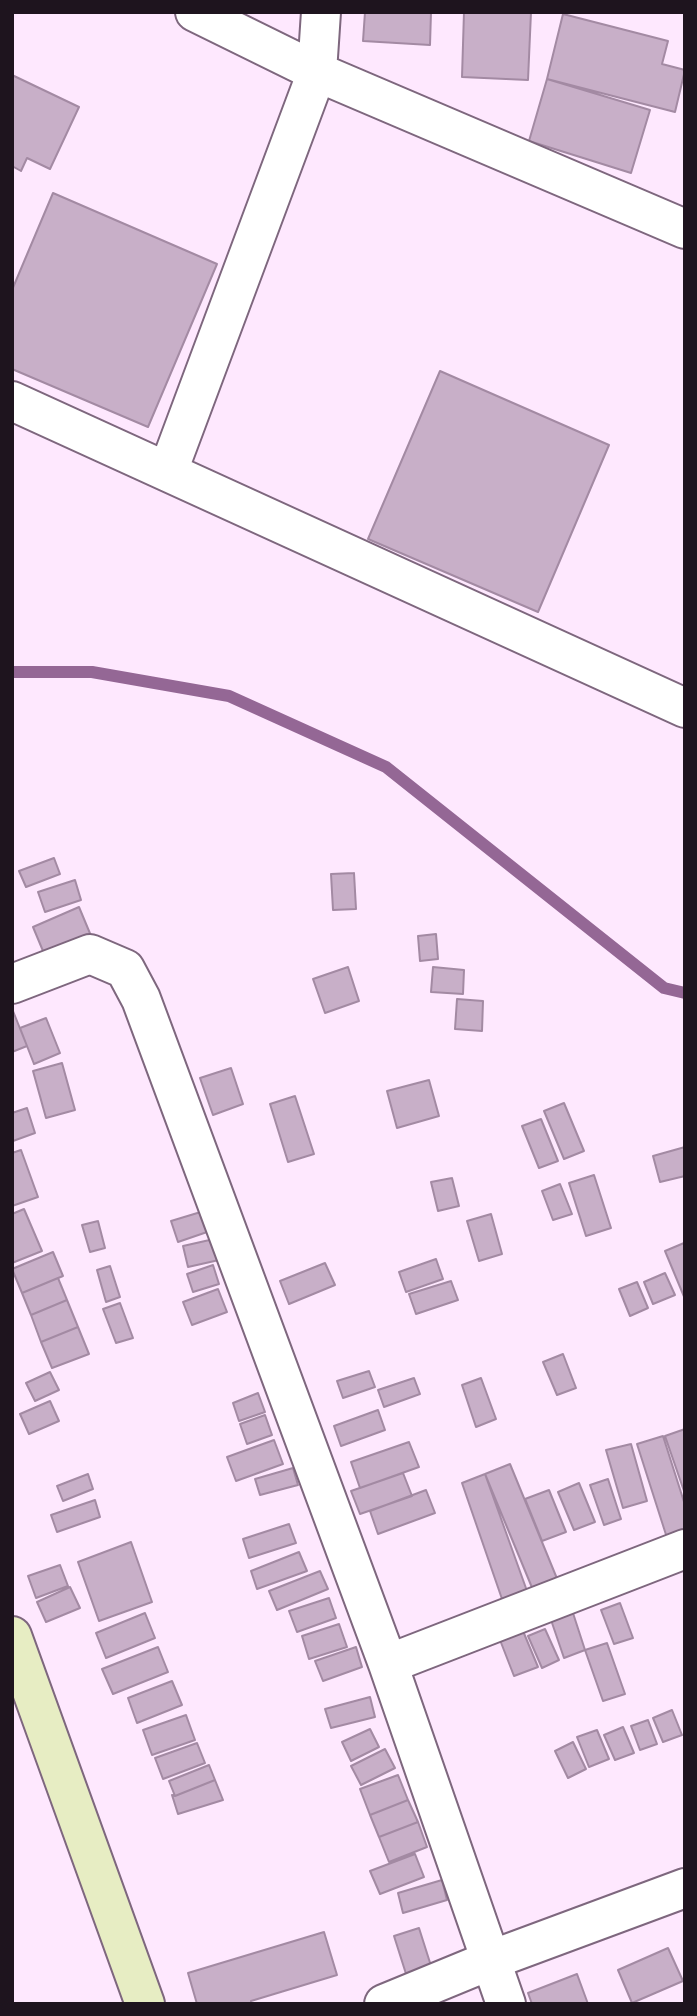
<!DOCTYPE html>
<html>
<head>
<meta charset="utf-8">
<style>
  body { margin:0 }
  #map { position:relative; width:697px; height:2016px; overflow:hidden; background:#fee8fe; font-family:Jost,sans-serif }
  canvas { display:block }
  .frame { position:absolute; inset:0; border:14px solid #1e141e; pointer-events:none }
</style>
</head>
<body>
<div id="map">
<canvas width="697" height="2016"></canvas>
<div class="frame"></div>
</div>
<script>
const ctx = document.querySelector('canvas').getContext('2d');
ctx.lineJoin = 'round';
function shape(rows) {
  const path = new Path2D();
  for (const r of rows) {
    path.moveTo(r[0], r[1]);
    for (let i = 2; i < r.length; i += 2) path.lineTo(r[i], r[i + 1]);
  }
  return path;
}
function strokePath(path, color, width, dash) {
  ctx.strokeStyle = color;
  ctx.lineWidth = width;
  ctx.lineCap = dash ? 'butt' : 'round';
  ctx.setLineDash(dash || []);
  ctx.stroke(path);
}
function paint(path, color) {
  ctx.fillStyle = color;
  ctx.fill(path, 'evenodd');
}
strokePath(shape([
  [12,672,92,672,229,696,386,767,664,988,685,993]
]), '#946795', 12);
const building = shape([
  [365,12,431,12,430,45,363,41,365,12],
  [464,12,531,12,528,80,462,77,464,12],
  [563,14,668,41,662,64,685,70,675,112,547,79,563,14],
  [12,75,79,107,50,169,27,158,21,171,12,166,12,75],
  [547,79,650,110,631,173,529,141,547,79],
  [53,193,217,264,148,427,12,369,12,290,53,193],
  [440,371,609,445,538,612,368,539,440,371],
  [54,858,60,874,26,887,19,871,54,858],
  [354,873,356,909,333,910,331,874,354,873],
  [75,880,81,900,45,912,38,892,75,880],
  [79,907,94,943,48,963,33,927,79,907],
  [436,934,438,959,420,961,418,936,436,934],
  [348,967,359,1001,325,1013,313,979,348,967],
  [433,967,464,970,463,994,431,992,433,967],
  [457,999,483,1001,482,1031,455,1029,457,999],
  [13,1011,27,1046,12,1052,12,1012,13,1011],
  [46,1018,60,1053,34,1064,20,1028,46,1018],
  [62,1063,75,1110,46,1118,33,1071,62,1063],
  [231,1068,243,1104,213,1115,200,1078,231,1068],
  [429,1080,439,1116,397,1128,387,1091,429,1080],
  [295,1096,314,1154,288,1162,270,1104,295,1096],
  [564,1103,584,1151,564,1159,544,1111,564,1103],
  [27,1108,35,1133,13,1141,12,1113,27,1108],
  [541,1119,558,1161,539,1168,522,1126,541,1119],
  [685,1147,685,1176,660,1182,653,1156,685,1147],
  [21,1150,38,1197,12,1206,12,1153,21,1150],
  [594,1175,611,1228,586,1236,569,1183,594,1175],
  [452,1178,459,1206,438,1211,431,1182,452,1178],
  [560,1184,572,1214,553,1220,542,1191,560,1184],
  [24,1209,42,1251,12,1263,12,1214,24,1209],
  [204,1211,210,1231,178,1242,171,1221,204,1211],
  [491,1214,502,1254,479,1261,467,1221,491,1214],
  [98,1221,105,1248,90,1252,82,1225,98,1221],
  [214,1239,219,1260,188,1267,183,1246,214,1239],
  [684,1243,685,1245,685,1299,665,1251,684,1243],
  [53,1252,63,1276,22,1293,12,1269,53,1252],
  [436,1259,443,1279,406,1292,399,1272,436,1259],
  [325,1263,335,1285,289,1304,280,1281,325,1263],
  [213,1265,219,1284,193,1292,187,1274,213,1265],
  [110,1266,120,1297,106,1302,97,1270,110,1266],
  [665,1273,675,1295,653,1304,644,1282,665,1273],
  [58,1278,67,1300,31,1315,22,1293,58,1278],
  [451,1281,458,1300,416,1314,409,1294,451,1281],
  [637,1282,648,1308,630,1316,619,1289,637,1282],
  [218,1289,227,1312,192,1325,183,1302,218,1289],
  [67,1300,78,1327,41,1342,31,1315,67,1300],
  [120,1303,133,1338,116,1343,103,1309,120,1303],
  [78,1327,89,1354,52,1368,41,1342,78,1327],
  [563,1354,576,1388,557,1395,543,1362,563,1354],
  [369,1371,375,1387,343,1398,337,1381,369,1371],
  [50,1372,59,1390,35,1401,26,1383,50,1372],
  [414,1378,420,1394,384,1407,378,1390,414,1378],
  [481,1378,496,1419,476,1427,462,1385,481,1378],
  [258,1393,265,1412,239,1421,233,1403,258,1393],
  [50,1401,59,1421,29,1434,20,1414,50,1401],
  [378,1410,385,1430,341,1446,334,1426,378,1410],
  [265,1415,272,1435,247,1444,240,1424,265,1415],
  [685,1429,685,1494,665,1436,685,1429],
  [663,1436,685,1505,685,1536,668,1541,637,1444,663,1436],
  [274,1440,283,1464,236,1481,227,1457,274,1440],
  [409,1442,419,1467,360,1488,351,1462,409,1442],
  [631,1444,647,1501,623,1508,606,1450,631,1444],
  [510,1464,558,1581,533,1590,485,1474,510,1464],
  [293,1468,298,1485,260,1495,255,1479,293,1468],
  [403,1473,412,1496,360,1514,351,1491,403,1473],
  [88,1474,93,1489,63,1501,57,1486,88,1474],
  [485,1474,527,1591,502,1599,462,1483,485,1474],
  [608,1479,621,1519,604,1525,590,1485,608,1479],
  [579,1483,595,1522,574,1530,558,1492,579,1483],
  [426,1490,435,1513,378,1534,370,1511,426,1490],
  [549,1490,566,1532,542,1541,525,1499,549,1490],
  [95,1500,100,1517,57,1532,51,1515,95,1500],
  [289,1524,296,1543,249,1558,243,1539,289,1524],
  [131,1542,152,1602,99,1621,78,1562,131,1542],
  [299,1552,307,1571,257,1589,251,1571,299,1552],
  [60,1565,68,1586,36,1598,28,1576,60,1565],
  [320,1571,328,1589,277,1610,269,1591,320,1571],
  [70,1587,80,1608,46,1622,37,1602,70,1587],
  [329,1598,336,1618,297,1632,289,1611,329,1598],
  [620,1603,633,1638,614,1644,601,1610,620,1603],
  [572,1610,585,1650,564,1658,550,1617,572,1610],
  [145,1613,155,1638,106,1658,96,1633,145,1613],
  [339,1624,347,1647,309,1659,302,1636,339,1624],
  [545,1629,559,1660,542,1668,528,1636,545,1629],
  [523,1631,538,1667,514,1676,500,1640,523,1631],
  [607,1643,625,1694,603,1701,585,1650,607,1643],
  [158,1647,168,1672,113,1694,102,1669,158,1647],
  [356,1647,362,1667,323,1681,315,1661,356,1647],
  [172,1681,182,1705,137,1723,128,1698,172,1681],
  [370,1697,375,1717,331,1728,325,1709,370,1697],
  [672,1710,682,1735,663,1742,653,1718,672,1710],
  [186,1715,195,1740,152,1755,143,1730,186,1715],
  [648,1720,657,1744,640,1750,631,1726,648,1720],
  [623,1727,634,1753,615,1760,604,1735,623,1727],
  [370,1729,379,1747,351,1761,342,1742,370,1729],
  [597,1730,609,1759,589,1767,577,1737,597,1730],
  [573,1742,586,1769,568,1778,555,1751,573,1742],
  [197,1743,205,1763,163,1779,155,1758,197,1743],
  [385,1749,395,1768,361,1785,351,1766,385,1749],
  [209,1765,215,1780,175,1796,169,1781,209,1765],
  [398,1775,408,1800,370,1815,360,1789,398,1775],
  [215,1780,223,1800,178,1814,172,1795,175,1796,215,1780],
  [408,1800,418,1822,379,1837,370,1815,408,1800],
  [418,1822,427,1847,389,1862,379,1837,418,1822],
  [415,1854,424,1877,380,1894,370,1871,415,1854],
  [442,1880,447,1900,403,1913,398,1893,442,1880],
  [419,1928,432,1969,407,1977,394,1936,419,1928],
  [324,1932,337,1975,251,2001,251,2004,197,2004,188,1973,324,1932],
  [668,1948,683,1981,632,2003,618,1970,668,1948],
  [577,1974,588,2004,532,2004,528,1993,577,1974]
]);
paint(building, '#c8afc8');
strokePath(building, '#a38aa3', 2);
const street = shape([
  [195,12,317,72,685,229],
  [12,401,685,708],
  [168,471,317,72,321,12],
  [12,984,90,954,125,969,141,999,388,1664,506,2004],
  [388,1664,685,1549],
  [384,2004,491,1960,685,1888]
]);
const secondary = shape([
  [12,1636,145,2004]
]);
strokePath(street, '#7e677e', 42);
strokePath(secondary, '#7e677e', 42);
strokePath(street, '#fff', 38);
strokePath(secondary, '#e7edc3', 38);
</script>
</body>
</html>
